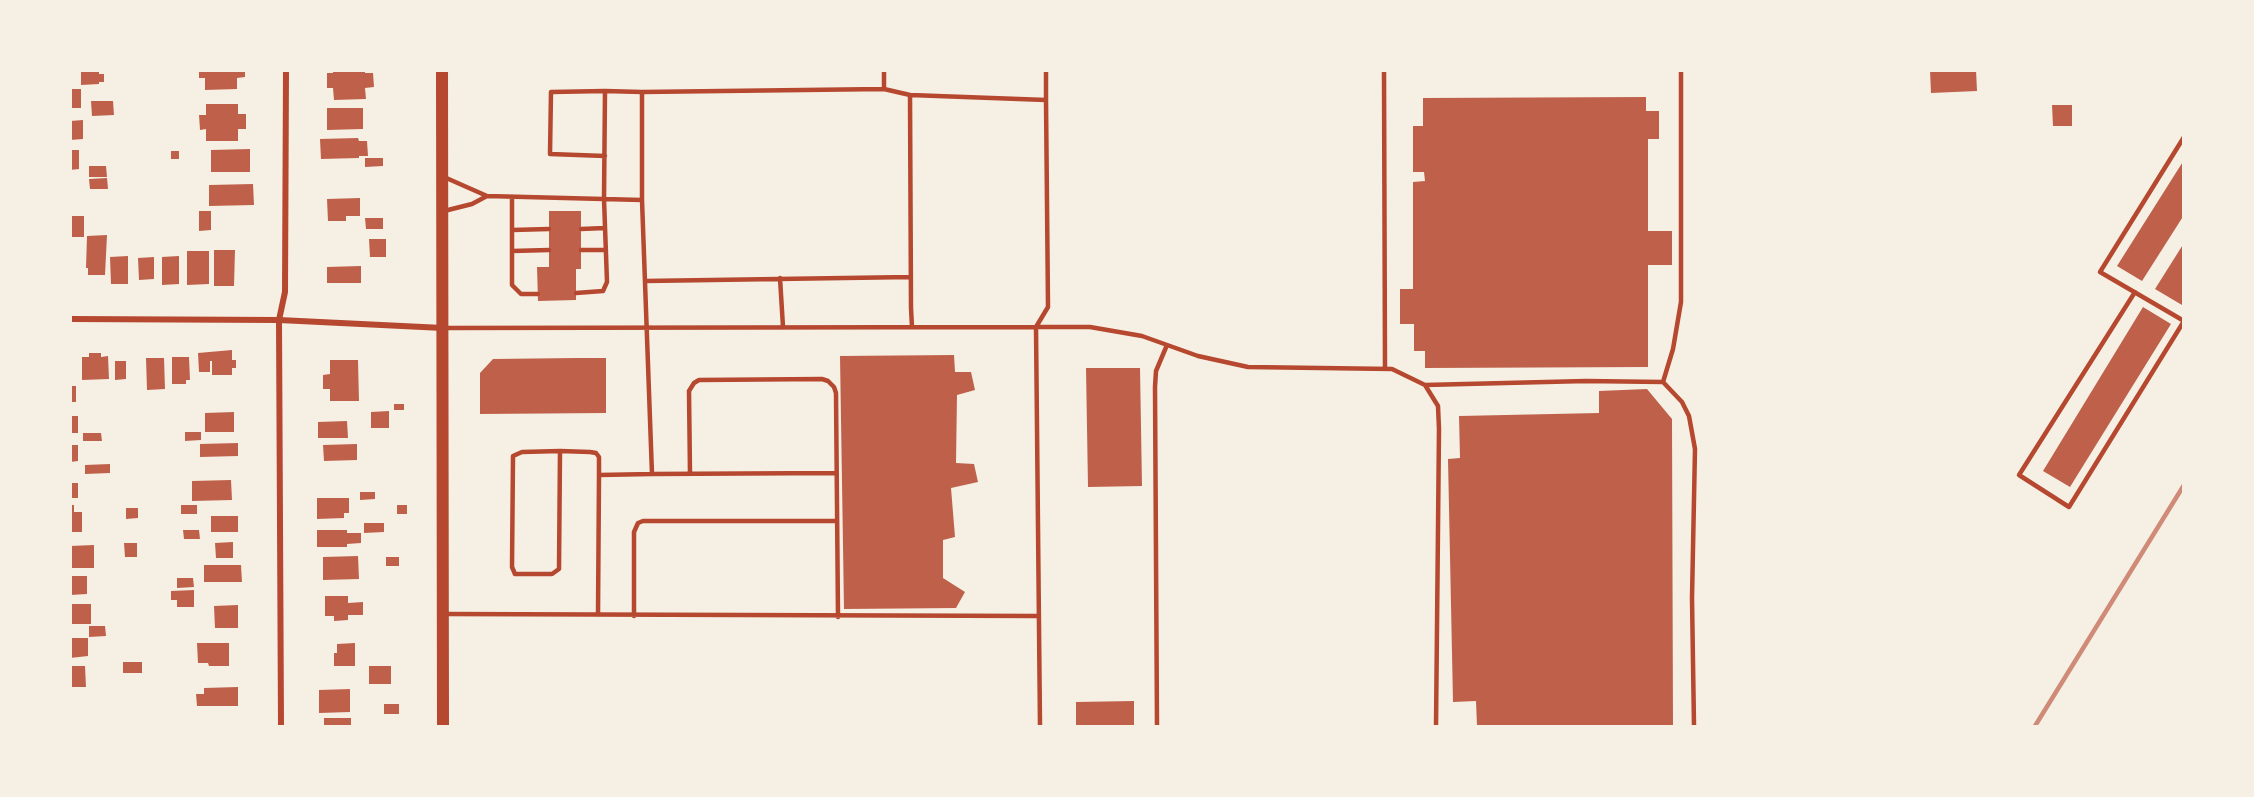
<!DOCTYPE html>
<html>
<head>
<meta charset="utf-8">
<style>
  body { margin:0 }
  #map { position:relative; width:2254px; height:797px; overflow:hidden; background:#f6efe4; font-family:"Source Sans 3",sans-serif }
  canvas { display:block }
  .frame { position:absolute; inset:0; border:72px solid #f6efe4; pointer-events:none }
</style>
</head>
<body>
<div id="map">
<canvas width="2254" height="797"></canvas>
<div class="frame"></div>
</div>
<script>
const ctx = document.querySelector('canvas').getContext('2d');
ctx.lineJoin = 'round';
function paint(path, color) {
  ctx.fillStyle = color;
  ctx.fill(path, 'evenodd');
}
function shape(rows) {
  const path = new Path2D();
  for (const r of rows) {
    path.moveTo(r[0], r[1]);
    for (let i = 2; i < r.length; i += 2) path.lineTo(r[i], r[i + 1]);
  }
  return path;
}
function strokePath(path, color, width, dash) {
  ctx.strokeStyle = color;
  ctx.lineWidth = width;
  ctx.lineCap = dash ? 'butt' : 'round';
  ctx.setLineDash(dash || []);
  ctx.stroke(path);
}
paint(shape([
  [199,70,245,70,245,77,237,78,237,89,205,90,205,78,199,78],
  [333,70,365,70,365,73,373,73,374,87,365,88,366,99,334,100,333,88,327,88,327,73,333,73],
  [1930,70,1976,70,1977,91,1931,93],
  [99,71,99,74,104,74,104,82,99,82,99,84,81,85,81,72],
  [70,89,81,89,81,108,70,108],
  [1646,97,1646,111,1659,111,1659,139,1648,139,1648,231,1672,231,1672,265,1648,265,1648,367,1425,368,1425,351,1414,351,1414,324,1400,324,1400,289,1413,289,1413,182,1425,181,1424,172,1413,172,1413,126,1423,126,1423,98],
  [91,101,113,101,114,115,92,116],
  [206,104,238,104,238,114,246,114,246,129,238,129,238,141,206,141,206,129,200,130,199,115,206,115],
  [2052,105,2072,105,2072,126,2053,126],
  [327,108,363,108,363,129,327,130],
  [83,120,83,139,70,140,70,121],
  [358,138,359,141,367,141,368,156,359,156,359,158,321,159,320,139],
  [250,149,250,172,211,172,211,150],
  [70,150,79,150,79,169,70,170],
  [171,151,179,151,179,159,171,159],
  [365,158,383,158,383,166,365,167],
  [2184,160,2184,215,2142,281,2117,266],
  [89,166,106,166,107,177,89,177],
  [107,178,108,189,90,189,89,179],
  [253,184,254,205,209,206,209,185],
  [360,198,360,216,346,216,346,221,328,221,327,199],
  [199,211,211,211,211,230,199,231],
  [549,211,581,211,581,269,576,269,576,300,538,301,537,267,549,267],
  [70,216,84,216,84,237,70,237],
  [365,218,383,218,383,229,366,229],
  [107,235,105,275,88,275,88,268,86,268,87,236],
  [369,239,386,239,386,257,370,257],
  [2184,243,2184,302,2182,305,2155,289],
  [214,250,235,250,234,286,214,286],
  [187,251,209,251,209,284,187,285],
  [128,256,128,284,111,284,110,257],
  [179,256,179,284,162,285,162,257],
  [154,257,154,279,139,280,138,258],
  [361,266,361,283,327,283,327,267],
  [2143,307,2171,324,2070,487,2043,471],
  [232,350,232,360,236,360,236,368,232,368,232,375,212,375,212,361,210,361,210,372,199,372,198,353],
  [89,353,101,353,101,357,108,356,109,379,82,380,82,357,89,357],
  [954,355,955,372,971,372,975,390,957,395,956,463,974,464,978,482,951,488,955,537,943,540,943,578,965,592,956,608,844,609,840,356],
  [172,357,189,357,190,380,186,380,186,384,172,384],
  [146,358,164,358,165,389,147,390],
  [576,358,606,358,606,413,480,414,480,373,493,359],
  [330,360,358,360,359,401,330,401,330,389,323,389,323,375,330,374],
  [115,361,126,361,126,379,115,380],
  [1086,368,1140,368,1142,486,1088,487],
  [70,386,76,386,76,402,70,402],
  [1647,389,1672,419,1673,726,1477,726,1476,701,1453,702,1448,459,1460,458,1459,416,1599,413,1599,391],
  [394,404,404,404,404,410,394,410],
  [389,411,389,428,371,428,371,412],
  [234,412,234,432,205,432,205,413],
  [70,416,78,416,78,433,70,433],
  [347,421,348,438,318,438,318,422],
  [185,432,201,432,201,440,185,441],
  [83,433,101,433,102,441,83,441],
  [238,443,238,456,200,457,200,444],
  [357,444,357,460,324,461,323,445],
  [70,445,78,445,78,461,70,462],
  [110,464,110,473,85,474,85,465],
  [231,480,232,500,192,501,192,481],
  [70,483,78,483,78,498,70,498],
  [360,492,375,492,375,499,360,500],
  [317,498,349,498,349,513,344,513,344,518,317,519],
  [70,505,74,505,74,512,82,512,82,532,70,532],
  [181,505,197,505,197,514,181,514],
  [397,505,407,505,407,514,397,514],
  [126,508,138,508,138,518,126,519],
  [211,516,238,516,238,532,211,532],
  [364,523,384,523,384,532,364,533],
  [183,530,199,530,200,539,184,539],
  [317,530,347,530,347,533,361,533,361,543,347,544,347,547,317,547],
  [233,542,233,558,216,558,215,543],
  [124,543,137,543,137,557,125,557],
  [94,545,94,568,70,568,70,546],
  [358,556,359,579,323,580,323,557],
  [386,557,399,557,399,566,386,566],
  [204,565,241,565,242,582,204,582],
  [70,576,87,576,87,594,70,595],
  [177,578,193,578,194,587,177,588],
  [194,590,194,607,177,607,177,600,171,600,171,591],
  [325,596,348,596,348,603,363,602,363,615,348,615,348,620,334,621,334,616,325,616],
  [70,604,91,604,91,624,70,624],
  [238,605,238,628,215,628,214,606],
  [89,626,105,626,106,636,89,637],
  [70,638,88,638,88,656,70,658],
  [197,643,229,643,229,666,209,666,208,663,198,663],
  [355,643,355,666,334,666,334,653,337,653,337,644],
  [123,662,142,662,142,673,123,673],
  [70,666,85,666,86,687,70,687],
  [369,666,391,666,391,684,369,684],
  [238,687,238,706,197,706,196,694,204,694,204,688],
  [350,689,350,712,319,713,319,690],
  [1134,701,1134,726,1076,726,1076,702],
  [384,704,399,704,399,714,384,714],
  [324,718,351,718,351,726,324,726]
]), '#bf614a');
strokePath(shape([
  [884,70,884,89,910,95],
  [1046,70,1046,100],
  [1384,70,1385,369],
  [2184,137,2100,272,2184,321],
  [605,156,550,154,551,92,605,91],
  [444,177,487,196,642,200,652,474,836,473],
  [512,198,512,285,521,294,538,294],
  [642,200,642,92,884,89],
  [444,211,472,204,487,196],
  [581,229,605,228],
  [512,230,549,229],
  [581,250,606,250],
  [512,251,549,250],
  [780,278,783,327],
  [645,281,911,277],
  [2135,292,2019,475,2069,507,2184,321],
  [576,293,603,291,607,282,604,199,605,91,642,92],
  [912,327,911,308,910,95,1046,100,1048,307,1036,327],
  [1036,327,1090,327,1142,336,1198,356,1248,367,1392,369,1425,385,1438,406,1439,429,1436,726],
  [443,328,1036,327,1040,726],
  [1663,382,1673,349,1681,302,1681,70],
  [1425,385,1586,381,1663,382,1682,402,1689,416,1695,449,1692,598,1694,726],
  [560,451,559,569,552,574,515,574,512,567,513,456,522,452,560,451,590,452,596,453,599,457,599,475],
  [690,474,689,391,694,383,699,380,822,379,828,381,834,387,836,393,838,617],
  [445,614,1039,616],
  [598,615,599,475,652,474],
  [634,616,634,532,638,523,643,521,837,521],
  [1157,726,1155,387,1156,371,1167,345]
]), '#b5482f', 4.5);
strokePath(shape([
  [70,319,279,320,443,328],
  [281,726,279,320,285,292,286,70]
]), '#b5482f', 6);
strokePath(shape([
  [442,70,443,726]
]), '#b5482f', 12);
strokePath(shape([
  [2035,726,2184,485]
]), '#cf8b77', 4.5);
</script>
</body>
</html>
